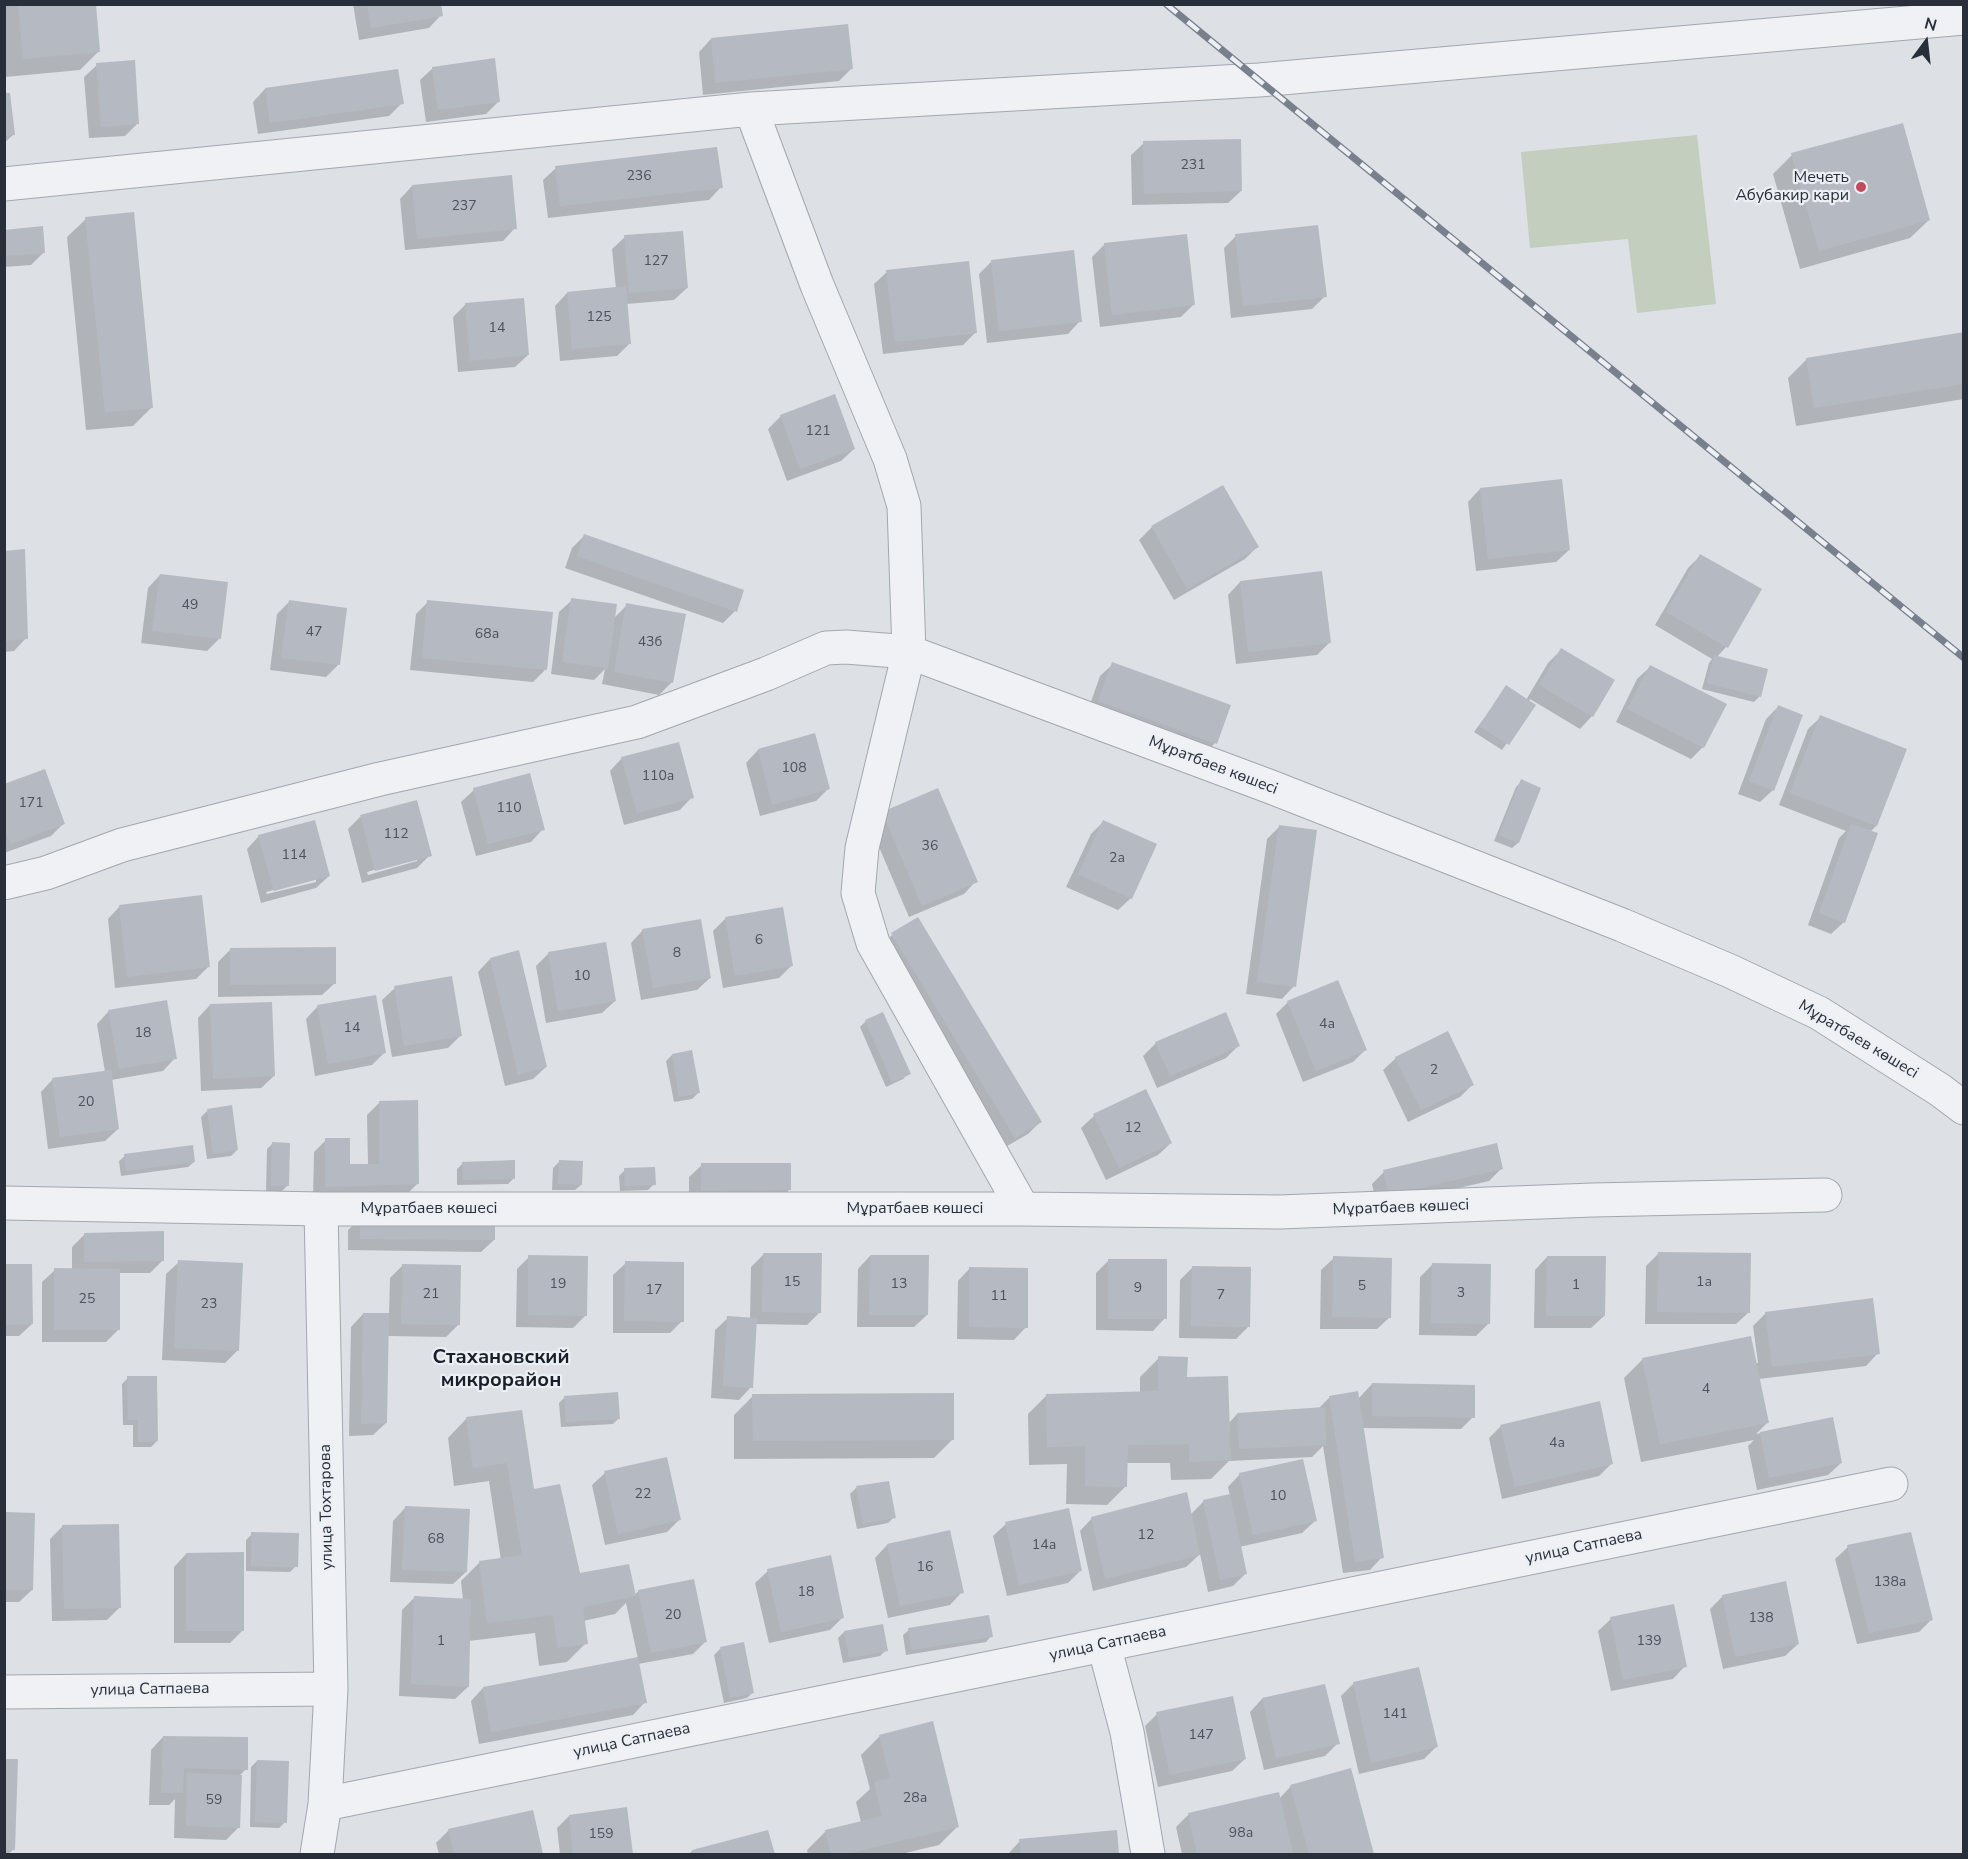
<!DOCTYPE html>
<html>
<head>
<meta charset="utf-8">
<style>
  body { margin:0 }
  #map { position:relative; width:1968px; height:1859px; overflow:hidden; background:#dde0e5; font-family:"Nunito Sans",sans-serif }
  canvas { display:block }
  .frame { position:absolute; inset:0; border:6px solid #282f3a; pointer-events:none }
  .north { position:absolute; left:1896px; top:12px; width:60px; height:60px; -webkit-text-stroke:4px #eceff3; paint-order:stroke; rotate:15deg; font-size:16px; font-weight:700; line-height:24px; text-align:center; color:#282f3a }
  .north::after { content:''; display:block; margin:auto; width:21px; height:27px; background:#282f3a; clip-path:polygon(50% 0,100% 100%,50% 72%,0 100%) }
</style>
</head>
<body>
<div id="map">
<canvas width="1968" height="1859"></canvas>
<div class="frame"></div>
<div class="north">N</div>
</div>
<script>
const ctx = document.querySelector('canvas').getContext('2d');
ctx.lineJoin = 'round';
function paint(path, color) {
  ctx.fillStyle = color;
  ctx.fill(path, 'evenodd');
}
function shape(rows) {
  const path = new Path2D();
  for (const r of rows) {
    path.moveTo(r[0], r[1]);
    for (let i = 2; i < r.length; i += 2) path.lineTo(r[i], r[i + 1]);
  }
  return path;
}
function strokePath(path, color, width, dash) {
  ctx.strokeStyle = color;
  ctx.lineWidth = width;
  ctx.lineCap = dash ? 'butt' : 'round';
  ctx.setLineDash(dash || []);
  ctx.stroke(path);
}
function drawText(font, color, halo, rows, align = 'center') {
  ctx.font = font + ' "Nunito Sans",sans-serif';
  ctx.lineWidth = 4.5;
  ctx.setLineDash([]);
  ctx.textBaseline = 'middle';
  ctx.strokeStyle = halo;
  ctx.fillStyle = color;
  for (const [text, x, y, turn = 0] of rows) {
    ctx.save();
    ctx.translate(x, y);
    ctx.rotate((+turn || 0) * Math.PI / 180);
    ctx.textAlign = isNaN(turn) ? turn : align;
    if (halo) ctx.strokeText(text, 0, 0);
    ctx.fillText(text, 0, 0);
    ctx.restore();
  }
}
paint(shape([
  [1697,135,1716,304,1637,313,1628,239,1530,248,1521,152]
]), '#c3cebf');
paint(shape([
  [4,4,95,4,99,51,80,70,5,77],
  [353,4,440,4,441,15,429,28,359,40],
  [711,39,851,69,839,81,703,95,699,52],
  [97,65,138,123,125,136,89,138,84,77],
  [433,68,499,101,486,114,426,122,420,80],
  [265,89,402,103,389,116,258,134,253,102],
  [9,94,13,135,4,143,4,95],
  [1144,143,1241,191,1228,203,1132,205,1131,155],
  [1792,155,1929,220,1910,238,1800,269,1773,174],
  [556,168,721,187,709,200,548,218,543,180],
  [412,186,515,228,503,241,405,250,400,199],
  [86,219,152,407,133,426,86,430,67,237],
  [4,231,44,252,31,265,4,267],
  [1236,236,1325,296,1312,309,1231,318,1224,248],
  [625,237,687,288,674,300,626,304,629,344,617,356,560,361,555,306,567,293,616,289,612,249],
  [1105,244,1193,305,1181,317,1100,327,1092,257],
  [992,261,1080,321,1068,334,987,343,979,274],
  [887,272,976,332,963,345,883,354,874,284],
  [466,304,528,355,515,367,458,372,453,317],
  [1964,333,1964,399,1796,426,1788,378,1807,359],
  [781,416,854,449,841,461,787,481,768,429],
  [1222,487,1257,547,1245,559,1174,600,1139,540,1152,527],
  [1480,489,1569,550,1556,562,1476,571,1468,502],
  [584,536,735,611,723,623,565,568,572,548],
  [4,552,26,638,14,651,4,652],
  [1700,556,1760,590,1726,647,1717,657,1760,696,1754,702,1702,689,1709,663,1712,659,1655,625,1688,568],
  [160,575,219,639,207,651,141,643,148,588],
  [1240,582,1329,643,1317,655,1236,664,1228,595],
  [572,600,613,619,627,605,672,682,659,695,602,684,605,669,594,680,551,674,559,612],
  [289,602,338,665,326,677,270,670,277,614],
  [428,602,545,670,533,682,410,670,416,614],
  [1561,650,1592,716,1580,729,1530,699,1529,702,1534,705,1502,750,1474,732,1507,687,1526,700,1548,663],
  [1113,664,1215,743,1203,756,1087,713,1100,676],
  [1650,667,1703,747,1691,759,1616,722,1637,679],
  [1778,707,1773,790,1760,802,1738,794,1766,719],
  [1821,717,1876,826,1870,832,1844,922,1831,934,1808,925,1839,838,1846,831,1779,805,1808,729],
  [758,750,828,789,816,801,760,816,746,763],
  [622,758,692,797,680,810,624,825,610,771],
  [1522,781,1539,789,1518,843,1512,848,1494,841,1516,787],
  [4,786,64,823,51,836,4,853],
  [474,790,543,829,531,842,476,856,461,802],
  [883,813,976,881,964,894,909,917,870,826],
  [360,817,430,855,417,868,362,883,348,829],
  [417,858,417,861,368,875,367,872],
  [1103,822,1131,898,1118,910,1066,887,1091,834],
  [1280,826,1294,986,1282,999,1246,994,1267,839],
  [259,836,329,876,316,888,261,903,247,849],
  [316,879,316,882,267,894,266,892],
  [120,906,208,967,196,979,115,988,108,919],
  [726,918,792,965,779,978,723,988,713,931],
  [643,930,710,978,697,990,641,1000,631,943],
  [892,935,1040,1122,1028,1134,1002,1149,880,947],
  [230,950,335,983,322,995,218,997,218,962],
  [548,954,615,1001,602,1013,546,1023,536,966],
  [490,959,546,1067,533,1079,505,1086,478,972],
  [395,988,461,1035,448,1048,392,1057,382,1000],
  [1288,1002,1365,1050,1353,1062,1303,1082,1276,1014],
  [210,1005,274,1076,261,1088,201,1091,198,1018],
  [318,1006,384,1053,372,1065,315,1076,306,1019],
  [109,1011,175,1058,163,1071,111,1080,118,1129,105,1141,48,1149,41,1092,53,1079,105,1072,97,1024],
  [883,1014,909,1073,903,1079,886,1087,860,1027,866,1021],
  [1156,1043,1238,1046,1226,1058,1157,1088,1143,1056],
  [672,1055,698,1093,692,1099,674,1102,666,1061],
  [1396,1058,1472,1085,1460,1097,1408,1122,1383,1070],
  [380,1102,418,1183,405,1196,313,1199,314,1152,326,1140,349,1165,368,1165,367,1115],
  [207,1111,237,1150,231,1156,207,1159,201,1117],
  [1094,1116,1171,1143,1158,1155,1106,1180,1081,1128],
  [273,1143,287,1186,281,1192,266,1191,267,1149],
  [125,1156,194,1162,188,1167,121,1176,119,1161],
  [559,1162,581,1185,575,1190,552,1190,553,1168],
  [463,1163,514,1178,508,1184,457,1185,457,1169],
  [702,1165,789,1190,777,1202,689,1202,689,1177],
  [1502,1168,1489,1181,1377,1207,1372,1184,1384,1172],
  [625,1170,654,1184,648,1190,620,1191,619,1176],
  [361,1217,494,1240,481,1252,348,1250,348,1230],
  [84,1235,163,1260,150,1273,118,1273,118,1330,106,1342,42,1342,42,1282,55,1270,72,1270,72,1247],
  [764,1254,820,1312,807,1325,755,1324,751,1387,739,1400,711,1398,715,1330,728,1318,750,1319,751,1267],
  [1658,1254,1749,1312,1736,1324,1645,1324,1646,1266],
  [870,1256,927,1315,914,1327,857,1327,858,1269],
  [529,1257,586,1315,573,1328,516,1327,517,1269],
  [1547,1257,1604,1316,1591,1328,1534,1328,1535,1270],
  [1334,1258,1390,1317,1377,1329,1320,1329,1321,1270],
  [1109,1260,1165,1318,1153,1331,1096,1330,1096,1273],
  [179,1262,238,1350,225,1363,162,1360,166,1274],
  [626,1263,682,1321,670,1333,613,1333,613,1275],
  [1432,1265,1488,1324,1476,1336,1419,1335,1420,1277],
  [4,1266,32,1324,19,1336,4,1336],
  [402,1266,458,1325,446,1337,387,1336,386,1423,373,1435,349,1436,351,1327,363,1314,389,1314,390,1278],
  [970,1268,1026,1327,1014,1340,957,1339,958,1281],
  [1192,1268,1249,1326,1236,1339,1179,1338,1180,1280],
  [1766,1313,1878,1353,1866,1366,1759,1379,1767,1423,1756,1434,1832,1419,1841,1463,1828,1475,1757,1490,1748,1446,1754,1440,1641,1462,1624,1378,1643,1359,1758,1363,1753,1326],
  [1159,1358,1186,1379,1229,1423,1237,1414,1318,1409,1330,1397,1358,1399,1372,1384,1473,1417,1461,1429,1362,1428,1382,1557,1370,1570,1343,1573,1323,1446,1312,1457,1229,1461,1211,1479,1171,1480,1170,1463,1126,1463,1126,1486,1107,1505,1066,1504,1067,1464,1029,1465,1028,1414,1047,1395,1140,1393,1140,1377],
  [128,1378,157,1441,151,1447,133,1447,133,1425,123,1425,122,1384],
  [753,1396,953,1439,934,1458,734,1459,734,1415],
  [565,1397,619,1418,613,1424,561,1427,559,1403],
  [520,1411,532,1491,579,1575,634,1595,639,1591,706,1641,693,1654,638,1664,645,1702,633,1715,479,1744,471,1701,483,1688,638,1659,626,1603,615,1614,583,1621,586,1643,567,1662,539,1666,535,1633,469,1641,468,1687,455,1699,399,1696,402,1610,414,1598,463,1600,461,1581,480,1562,501,1560,489,1481,454,1486,448,1438,466,1419],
  [1501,1426,1612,1463,1599,1476,1502,1499,1489,1438],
  [605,1473,680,1519,667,1532,605,1545,592,1485],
  [1240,1474,1315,1521,1302,1533,1239,1547,1245,1574,1233,1586,1208,1592,1200,1554,1186,1567,1093,1591,1080,1531,1092,1518,1190,1515,1204,1501,1230,1496,1228,1487],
  [887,1482,894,1517,888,1523,857,1529,850,1494,856,1488],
  [405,1508,466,1572,453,1584,390,1582,393,1521],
  [4,1514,32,1590,19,1602,4,1602],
  [1006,1524,1081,1570,1068,1583,1007,1596,993,1536],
  [63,1526,120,1607,107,1620,52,1621,50,1539],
  [252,1534,296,1566,290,1572,246,1571,246,1540],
  [887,1545,962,1592,950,1605,888,1618,875,1558],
  [1848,1547,1931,1620,1919,1632,1857,1644,1835,1559],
  [186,1554,243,1630,230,1643,174,1643,174,1567],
  [768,1571,843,1617,830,1630,769,1643,755,1583],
  [1723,1596,1798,1644,1785,1656,1723,1669,1710,1609],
  [1611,1619,1685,1666,1673,1679,1611,1691,1598,1631],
  [909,1630,991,1636,986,1642,906,1655,903,1635],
  [844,1632,886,1650,880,1656,843,1663,838,1638],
  [743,1644,753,1692,747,1698,724,1703,714,1655,720,1649],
  [1354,1683,1436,1747,1424,1759,1359,1774,1341,1696],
  [1262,1699,1338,1743,1325,1756,1264,1770,1250,1712],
  [1157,1714,1245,1759,1232,1771,1158,1787,1145,1726],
  [880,1736,958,1826,939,1845,901,1854,808,1854,807,1850,826,1831,861,1822,856,1802,870,1789,861,1755],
  [163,1737,246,1769,240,1775,239,1827,226,1840,174,1838,175,1799,169,1805,149,1805,151,1750],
  [4,1760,13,1850,8,1854,4,1854],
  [257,1761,285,1822,279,1828,250,1827,251,1767],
  [1350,1770,1373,1854,1182,1854,1176,1827,1188,1815,1279,1799,1291,1786],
  [626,1809,631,1854,560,1854,557,1828,569,1816],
  [532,1812,541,1854,439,1854,436,1843,449,1830],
  [767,1832,773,1854,689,1854,692,1851],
  [1116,1832,1118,1854,1008,1854,1020,1841]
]), '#0003');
paint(shape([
  [18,4,96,4,100,52,23,59],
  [367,4,441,4,443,16,371,28],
  [848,24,853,69,715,83,711,38],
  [495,58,500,102,438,110,432,67],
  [135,60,139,124,101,127,96,63],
  [398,69,404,104,270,123,265,88],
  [5,93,10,93,15,135,5,136],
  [1903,123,1930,220,1819,251,1791,153],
  [1241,139,1242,191,1144,194,1143,141],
  [717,147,723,188,560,206,555,166],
  [512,175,517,229,417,239,412,185],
  [134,212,153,408,105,412,85,217],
  [1318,225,1327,297,1243,306,1235,234],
  [43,226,45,253,4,256,4,230],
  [683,231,688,288,629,293,624,235],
  [1187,234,1195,305,1112,315,1104,243],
  [1074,250,1082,322,999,331,991,260],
  [969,261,977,333,895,342,886,270],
  [626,286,631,344,572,349,567,292],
  [524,298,529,355,470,361,465,303],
  [1964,332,1964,384,1814,408,1806,358],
  [835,394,855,449,800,469,780,415],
  [1562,479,1570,550,1488,559,1480,488],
  [1223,485,1259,547,1187,589,1151,526],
  [584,534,744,590,737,612,577,556],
  [25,549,28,639,4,641,4,551],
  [1700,554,1762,589,1728,648,1666,612],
  [1322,571,1331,643,1248,652,1240,581],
  [160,574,228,582,221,639,152,631],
  [571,598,617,604,608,668,562,662],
  [289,600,347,608,340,665,281,658],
  [427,600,553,612,547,670,422,658],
  [626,603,686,614,673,683,614,672],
  [1561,648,1615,680,1593,717,1539,685],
  [1714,655,1768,669,1761,697,1707,683],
  [1112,662,1231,705,1217,744,1098,701],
  [1650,665,1727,704,1704,748,1627,709],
  [1506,685,1536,705,1509,745,1479,726],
  [1778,705,1803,715,1774,791,1749,781],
  [1820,715,1907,749,1877,826,1790,793],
  [815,733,830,789,772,805,758,749],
  [679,742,694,798,637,813,621,757],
  [45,769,65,824,11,844,4,828,4,784],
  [530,773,545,830,488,844,473,788],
  [1521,779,1541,788,1519,843,1499,835],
  [938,788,978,882,922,906,882,812],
  [417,800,432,856,375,871,360,815],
  [315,820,330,876,274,891,258,835],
  [1103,820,1157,844,1132,899,1078,874],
  [1851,824,1878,833,1845,923,1819,913],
  [1279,825,1317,830,1296,987,1257,982],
  [202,895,210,967,127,977,119,905],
  [783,907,793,966,735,976,725,917],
  [918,917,1042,1122,1015,1138,891,933],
  [701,919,711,978,653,988,642,929],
  [606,942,616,1001,558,1011,548,952],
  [336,947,336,984,230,985,230,948],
  [519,950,547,1067,518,1075,490,958],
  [452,976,462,1036,404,1046,394,986],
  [1338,980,1367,1050,1316,1071,1287,1001],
  [376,995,386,1053,328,1064,317,1005],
  [167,1000,177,1059,119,1069,108,1010],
  [272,1002,275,1076,213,1079,210,1004],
  [883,1012,911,1074,892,1082,865,1020],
  [1226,1012,1240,1046,1170,1076,1155,1042],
  [1448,1031,1474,1085,1421,1110,1395,1057],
  [692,1050,700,1093,679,1097,672,1054],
  [111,1070,119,1129,60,1137,52,1078],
  [1146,1089,1172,1143,1119,1168,1093,1114],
  [418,1100,419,1184,325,1187,325,1138,350,1138,350,1164,379,1164,379,1101],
  [232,1105,238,1150,213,1154,207,1109],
  [272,1142,290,1143,289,1186,271,1186],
  [1497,1143,1503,1169,1389,1195,1383,1170],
  [193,1145,195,1162,126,1171,124,1154],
  [515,1160,515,1179,463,1180,462,1162],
  [559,1160,583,1161,582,1185,558,1184],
  [701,1163,791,1163,791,1190,701,1191],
  [655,1167,656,1185,625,1186,624,1168],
  [360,1216,495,1218,495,1240,360,1239],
  [164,1231,164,1261,84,1262,84,1233],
  [1658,1252,1751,1253,1750,1313,1657,1312],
  [763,1253,822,1253,821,1313,762,1312],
  [528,1255,588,1256,587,1316,528,1315],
  [870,1255,929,1255,928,1315,869,1315],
  [1333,1256,1392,1258,1391,1318,1332,1317],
  [1547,1256,1606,1256,1605,1316,1546,1316],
  [1108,1259,1167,1259,1167,1319,1108,1319],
  [178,1260,243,1263,239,1351,174,1348],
  [625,1261,684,1262,684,1322,624,1321],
  [1432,1263,1491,1264,1490,1324,1431,1323],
  [4,1264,32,1264,33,1324,4,1325],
  [402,1264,461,1265,460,1325,401,1324],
  [1192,1266,1251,1267,1250,1327,1191,1326],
  [969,1267,1028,1268,1028,1328,969,1327],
  [54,1268,120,1269,120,1330,54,1330],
  [1873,1298,1880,1354,1772,1367,1765,1312],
  [363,1313,389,1313,387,1423,361,1424],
  [727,1316,757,1318,753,1388,723,1386],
  [1751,1336,1769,1423,1660,1444,1642,1358],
  [1158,1356,1188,1357,1187,1377,1228,1376,1231,1460,1189,1462,1189,1444,1128,1445,1127,1487,1085,1486,1085,1446,1047,1447,1046,1394,1158,1391],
  [127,1376,157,1376,158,1441,138,1442,138,1420,128,1420],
  [1372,1383,1475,1385,1475,1418,1372,1416],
  [1358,1391,1384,1558,1355,1562,1329,1396],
  [618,1392,620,1419,566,1422,564,1396],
  [954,1393,954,1440,753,1441,752,1394],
  [1600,1401,1613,1464,1515,1487,1500,1425],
  [1325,1407,1326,1445,1239,1449,1237,1413],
  [522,1410,534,1489,560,1484,580,1573,629,1564,636,1596,583,1607,588,1644,558,1648,553,1615,487,1623,479,1561,522,1555,507,1463,473,1468,466,1417],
  [1833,1417,1842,1463,1769,1478,1760,1432],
  [667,1457,681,1520,618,1534,604,1471],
  [1303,1459,1317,1521,1253,1535,1239,1473],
  [889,1481,896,1518,863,1524,856,1486],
  [1187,1492,1200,1555,1105,1579,1091,1517],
  [1230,1494,1247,1574,1220,1580,1203,1500],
  [405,1506,470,1509,467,1572,402,1570],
  [1069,1508,1082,1571,1019,1585,1005,1522],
  [4,1512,35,1513,33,1590,4,1590],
  [119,1524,121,1608,64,1609,62,1525],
  [950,1530,964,1593,900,1606,887,1544],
  [251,1532,299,1533,298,1567,251,1566],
  [1911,1532,1933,1620,1869,1633,1847,1545],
  [244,1552,244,1631,186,1631,186,1553],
  [831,1555,844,1618,781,1632,767,1569],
  [694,1579,707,1642,651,1653,638,1590],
  [1786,1581,1799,1644,1735,1657,1722,1595],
  [414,1596,471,1599,469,1687,411,1684],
  [1674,1604,1687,1667,1623,1680,1610,1617],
  [989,1615,993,1637,911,1650,908,1628],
  [883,1624,888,1651,849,1658,844,1631],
  [744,1642,754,1693,730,1698,720,1647],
  [638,1657,647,1703,491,1732,483,1687],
  [1419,1667,1438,1747,1371,1763,1353,1682],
  [1325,1684,1340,1744,1276,1758,1262,1698],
  [1233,1696,1246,1759,1170,1775,1156,1712],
  [933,1721,959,1827,846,1854,831,1854,825,1830,882,1816,874,1782,890,1778,879,1735],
  [163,1736,248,1737,248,1770,184,1768,183,1793,161,1793],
  [4,1759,18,1759,15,1850,4,1850],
  [257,1760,289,1761,287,1823,255,1822],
  [1351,1768,1374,1854,1309,1854,1290,1785],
  [187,1773,242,1775,240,1828,186,1826],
  [1279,1792,1293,1854,1197,1854,1188,1813],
  [627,1807,633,1854,573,1854,569,1815],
  [533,1810,543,1854,454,1854,448,1829],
  [768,1830,775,1854,693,1854,692,1850],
  [1117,1830,1119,1854,1021,1854,1019,1839]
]), '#b5bac2');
const street = shape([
  [751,109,817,285,890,459,904,506,909,652,862,848,858,893,873,943,1023,1209],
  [4,184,751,109,1259,80,1964,18],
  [4,883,46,873,122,845,380,779,637,722,766,674,826,648,846,647,909,652,1271,787,1622,925,1730,971,1819,1013,1940,1090,1964,1108],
  [4,1203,321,1209,1023,1209,1279,1212,1593,1200,1825,1195],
  [1104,1645,1127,1732,1148,1854],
  [4,1692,331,1689],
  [325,1804,1891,1484],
  [317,1854,325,1804,331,1689,321,1209]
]);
strokePath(street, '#a3a7ae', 35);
strokePath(street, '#eff1f4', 33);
const rail = shape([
  [1166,4,1964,658]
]);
strokePath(rail, '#78808d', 7);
strokePath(rail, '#eceff3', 4.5, [14]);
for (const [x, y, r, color] of [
  [1861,187,6,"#c04c5f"]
]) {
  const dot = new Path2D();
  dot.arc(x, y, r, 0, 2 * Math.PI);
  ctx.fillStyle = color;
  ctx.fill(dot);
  strokePath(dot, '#eceff3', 2);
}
drawText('14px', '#4b525c', null, [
  ["231",1193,166],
  ["236",639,177],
  ["237",464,207],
  ["127",656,262],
  ["125",599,318],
  ["14",497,329],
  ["121",818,432],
  ["49",190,606],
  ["47",314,633],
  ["68а",487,635],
  ["43б",650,643],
  ["108",794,769],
  ["110а",658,777],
  ["171",31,804],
  ["110",509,809],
  ["112",396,835],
  ["36",930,847],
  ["114",294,856],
  ["2а",1117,859],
  ["6",759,941],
  ["8",677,954],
  ["10",582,977],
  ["4а",1327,1025],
  ["14",352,1029],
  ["18",143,1034],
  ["2",1434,1071],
  ["20",86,1103],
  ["12",1133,1129],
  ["15",792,1283],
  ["1а",1704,1283],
  ["19",558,1285],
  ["13",899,1285],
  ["1",1576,1286],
  ["5",1362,1287],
  ["9",1138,1289],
  ["17",654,1291],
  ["3",1461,1294],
  ["21",431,1295],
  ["7",1221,1296],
  ["11",999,1297],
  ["25",87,1300],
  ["23",209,1305],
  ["4",1706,1390],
  ["4а",1557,1444],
  ["22",643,1495],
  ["10",1278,1497],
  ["12",1146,1536],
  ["68",436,1540],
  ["14а",1044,1546],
  ["16",925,1568],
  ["138а",1890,1583],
  ["18",806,1593],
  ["20",673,1616],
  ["138",1761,1619],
  ["1",441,1642],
  ["139",1649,1642],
  ["141",1395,1715],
  ["147",1201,1736],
  ["28а",915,1799],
  ["59",214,1801],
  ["98а",1241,1834],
  ["159",601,1835]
]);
drawText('16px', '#282f3a', '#eceff3', [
  ["Мечеть",1849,178],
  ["Абубакир кари",1849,196]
], 'right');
drawText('16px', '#282f3a', '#eceff3', [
  ["Мұратбаев көшесі",1213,766,21],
  ["Мұратбаев көшесі",1858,1040,31],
  ["Мұратбаев көшесі",1401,1208,-2],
  ["Мұратбаев көшесі",429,1209],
  ["Мұратбаев көшесі",915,1209],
  ["улица Тохтарова",327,1507,-91],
  ["улица Сатпаева",1584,1547,-12],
  ["улица Сатпаева",1108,1644,-12],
  ["улица Сатпаева",150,1690,-1],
  ["улица Сатпаева",632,1741,-12]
]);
drawText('bold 20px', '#1a202b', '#eceff3', [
  ["Стахановский",501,1358],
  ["микрорайон",501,1381]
]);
</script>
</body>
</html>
